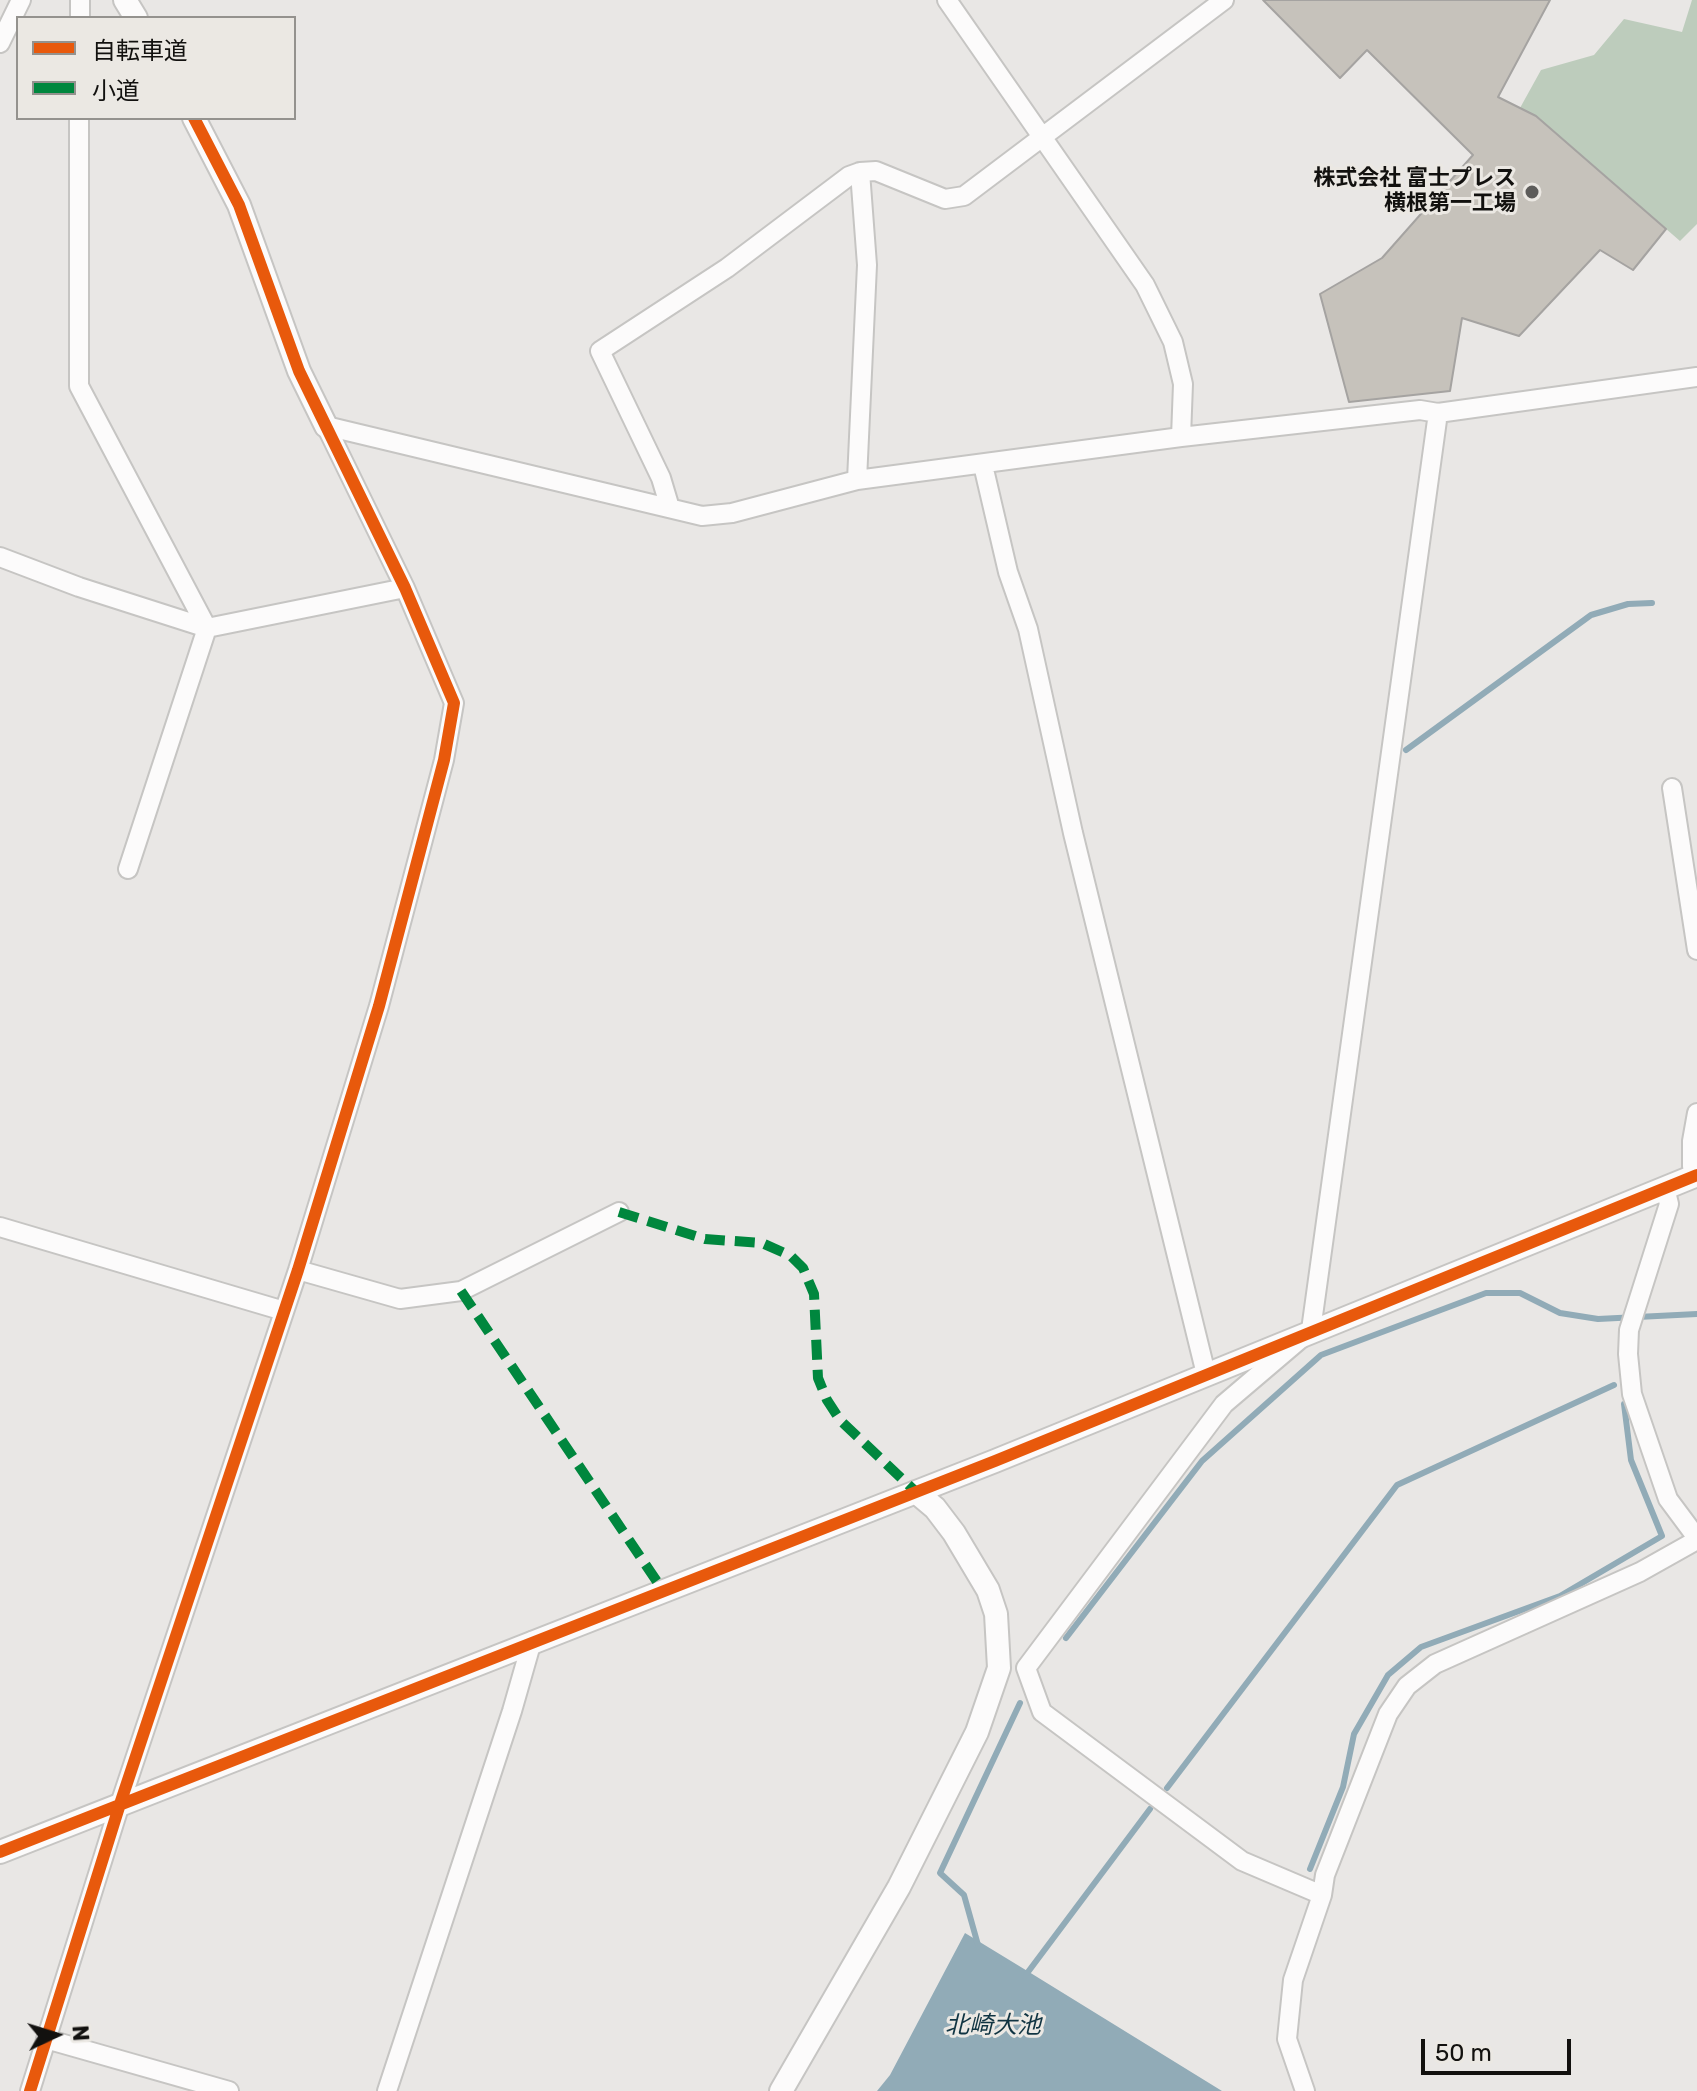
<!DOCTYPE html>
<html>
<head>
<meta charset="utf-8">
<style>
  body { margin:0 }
  #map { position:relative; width:1697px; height:2091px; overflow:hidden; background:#e9e7e5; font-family:Rubik,"Noto Sans JP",sans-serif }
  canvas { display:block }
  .legend { position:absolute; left:16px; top:16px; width:280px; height:104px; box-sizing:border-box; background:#ebe8e3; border:2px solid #94928e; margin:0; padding:10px 14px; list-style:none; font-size:24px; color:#12110f }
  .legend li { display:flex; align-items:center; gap:16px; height:40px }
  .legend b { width:40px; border:2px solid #94928e }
  .north { position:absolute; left:16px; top:1995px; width:80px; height:80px; -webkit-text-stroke:6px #ebe8e3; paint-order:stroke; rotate:86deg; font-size:22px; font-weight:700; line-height:32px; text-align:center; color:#12110f }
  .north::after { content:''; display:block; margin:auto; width:28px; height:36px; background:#12110f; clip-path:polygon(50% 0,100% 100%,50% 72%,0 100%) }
  .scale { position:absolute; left:1421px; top:2039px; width:150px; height:36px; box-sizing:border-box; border:4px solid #12110f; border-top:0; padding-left:10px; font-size:24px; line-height:28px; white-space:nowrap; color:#12110f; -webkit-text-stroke:6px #ebe8e3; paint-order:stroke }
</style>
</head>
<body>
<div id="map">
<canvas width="1697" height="2091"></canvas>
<ul class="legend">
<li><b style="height:10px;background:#e8590c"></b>自転車道</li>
<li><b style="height:10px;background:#00873e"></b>小道</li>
</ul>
<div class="north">N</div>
<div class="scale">50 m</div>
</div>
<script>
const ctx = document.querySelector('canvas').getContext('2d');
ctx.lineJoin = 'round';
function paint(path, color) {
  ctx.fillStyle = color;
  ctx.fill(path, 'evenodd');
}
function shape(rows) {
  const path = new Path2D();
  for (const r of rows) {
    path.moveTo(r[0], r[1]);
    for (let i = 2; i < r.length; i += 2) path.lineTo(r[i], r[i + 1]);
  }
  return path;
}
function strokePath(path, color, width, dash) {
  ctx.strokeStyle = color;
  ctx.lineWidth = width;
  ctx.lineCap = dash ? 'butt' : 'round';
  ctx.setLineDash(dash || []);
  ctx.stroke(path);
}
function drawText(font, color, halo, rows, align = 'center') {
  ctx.font = font + ' Rubik,"Noto Sans JP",sans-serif';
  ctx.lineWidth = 6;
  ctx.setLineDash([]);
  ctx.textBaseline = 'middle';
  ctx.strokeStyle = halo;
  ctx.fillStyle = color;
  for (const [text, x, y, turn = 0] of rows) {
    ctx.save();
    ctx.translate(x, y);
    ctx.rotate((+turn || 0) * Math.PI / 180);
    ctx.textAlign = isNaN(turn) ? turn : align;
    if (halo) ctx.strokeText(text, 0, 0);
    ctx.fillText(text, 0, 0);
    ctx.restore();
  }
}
paint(shape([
  [1692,0,1697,0,1697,224,1680,241,1536,116,1520,108,1541,70,1594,55,1624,19,1682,32]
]), '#bdccbc');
paint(shape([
  [965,1933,1029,1972,1222,2091,877,2091,890,2075]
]), '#91abb7');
strokePath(shape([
  [1406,750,1591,615,1628,604,1652,603],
  [1066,1638,1202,1461,1321,1355,1486,1293,1520,1293,1560,1313,1598,1319,1697,1314],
  [1167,1788,1397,1485,1614,1385],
  [1310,1869,1343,1787,1354,1734,1388,1675,1421,1647,1560,1596,1662,1536,1631,1460,1624,1404],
  [978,1945,964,1895,940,1873,1020,1703],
  [1025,1976,1150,1809]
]), '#91abb7', 6);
const building = shape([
  [1263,0,1550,0,1498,97,1536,116,1666,229,1633,270,1600,250,1519,336,1462,318,1450,391,1349,402,1320,294,1382,258,1473,155,1367,50,1340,78,1263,0]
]);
paint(building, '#c6c2bb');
strokePath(building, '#a5a3a1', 2);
const minor = shape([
  [947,0,1145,285,1173,342,1183,384,1181,437],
  [80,18,80,0],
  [0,43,21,0],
  [79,118,79,386,207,628,128,869],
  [983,465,1008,572,1028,629,1073,833,1206,1374],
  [857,480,867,265,860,172,876,171,945,199,964,196,1224,0],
  [670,508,661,478,600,351,727,268,849,176,860,172],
  [0,557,79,587,207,628,405,588],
  [1672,788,1697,950],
  [1696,1176,1692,1166,1692,1141,1697,1113],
  [1665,1188,1669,1204,1629,1330,1628,1354,1632,1394,1668,1499,1697,1538],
  [0,1227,284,1311],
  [298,1270,400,1299,461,1291,619,1212],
  [1026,1668,1224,1404,1311,1330,1438,413],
  [1026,1668,1042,1712,1242,1861,1322,1895],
  [46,2039,229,2091],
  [30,2091,120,1804,298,1270,379,1006,444,760,454,703,405,588,326,426,702,516,732,513,857,480,1181,437,1420,410,1438,413,1697,377],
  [387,2091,512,1711,532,1641],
  [1305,2091,1287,2039,1293,1980,1322,1895,1325,1875,1388,1714,1407,1686,1435,1664,1640,1572,1697,1540]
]);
const tertiary = shape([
  [125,0,136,18],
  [194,118,239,205,299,371,326,426],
  [0,1852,995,1461,1697,1175],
  [781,2091,899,1887,977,1732,999,1668,996,1614,988,1590,954,1533,935,1508,916,1492]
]);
strokePath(minor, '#c6c5c3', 22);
strokePath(tertiary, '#c6c5c3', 26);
strokePath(minor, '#fcfbfb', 18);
strokePath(tertiary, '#fcfbfb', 22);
strokePath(shape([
  [619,1212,705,1239,762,1243,791,1256,803,1268,814,1294,818,1378,827,1400,840,1420,916,1492],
  [461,1291,662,1589]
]), '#00873e', 10, [20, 10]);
strokePath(shape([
  [0,1852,995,1461,1697,1175],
  [30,2091,120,1804,298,1270,379,1006,444,760,454,703,405,588,299,371,239,205,194,118]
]), '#e8590c', 12);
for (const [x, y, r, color] of [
  [1532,192,8,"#5d5c5a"]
]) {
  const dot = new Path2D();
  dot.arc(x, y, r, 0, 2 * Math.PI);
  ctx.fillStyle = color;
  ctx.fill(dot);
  strokePath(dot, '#ebe8e3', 3);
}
drawText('bold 22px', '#12110f', '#ebe8e3', [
  ["株式会社 富士プレス",1516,179],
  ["横根第一工場",1516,204]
], 'right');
drawText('italic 24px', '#103442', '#ebe8e3', [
  ["北崎大池",993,2026]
]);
</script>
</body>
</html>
